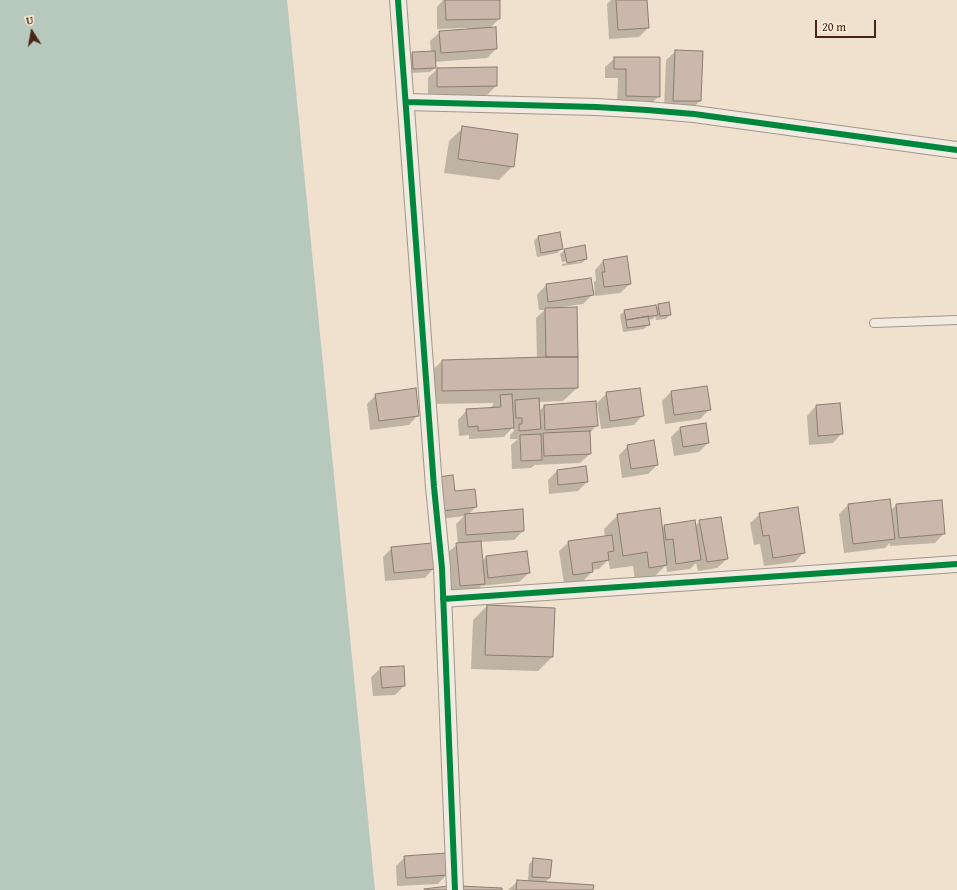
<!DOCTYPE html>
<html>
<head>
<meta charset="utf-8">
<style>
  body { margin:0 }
  #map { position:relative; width:957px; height:890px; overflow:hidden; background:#efe1ce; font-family:"Gentium Book Plus",serif }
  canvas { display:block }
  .north { position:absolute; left:12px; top:12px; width:40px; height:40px; -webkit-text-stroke:3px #fdedd7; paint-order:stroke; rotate:349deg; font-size:11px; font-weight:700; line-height:16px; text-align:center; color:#482517 }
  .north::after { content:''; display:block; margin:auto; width:14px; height:18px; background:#482517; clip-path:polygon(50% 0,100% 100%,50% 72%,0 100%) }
  .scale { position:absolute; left:815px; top:20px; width:61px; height:18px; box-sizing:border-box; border:2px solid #482517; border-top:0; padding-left:5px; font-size:12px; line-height:14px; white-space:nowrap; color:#482517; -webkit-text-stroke:3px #fdedd7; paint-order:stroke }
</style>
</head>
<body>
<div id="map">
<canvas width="957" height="890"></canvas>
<div class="north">U</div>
<div class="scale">20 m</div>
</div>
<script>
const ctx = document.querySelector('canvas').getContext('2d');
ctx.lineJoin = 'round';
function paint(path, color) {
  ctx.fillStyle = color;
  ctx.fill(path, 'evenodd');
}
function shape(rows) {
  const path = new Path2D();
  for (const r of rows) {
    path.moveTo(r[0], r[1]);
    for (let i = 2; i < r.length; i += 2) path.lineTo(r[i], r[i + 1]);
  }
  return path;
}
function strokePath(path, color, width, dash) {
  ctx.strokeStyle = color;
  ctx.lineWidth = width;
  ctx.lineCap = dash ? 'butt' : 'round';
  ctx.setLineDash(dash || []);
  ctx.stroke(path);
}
paint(shape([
  [0,0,287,0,375,890,0,890]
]), '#b7c8bc');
paint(shape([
  [443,0,499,0,499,19,490,28,496,49,487,58,434,62,435,68,430,72,409,73,408,57,413,53,431,52,430,41,440,32,467,30,467,28,437,29,437,7],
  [611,0,646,0,648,28,639,37,609,39,607,4],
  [676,51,700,101,690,110,664,109,666,60],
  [615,58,659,96,649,106,617,105,618,78,605,78,605,67],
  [437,69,496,86,487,95,428,96,428,78],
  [463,128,513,166,499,180,444,173,449,141],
  [538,237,562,249,557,253,537,257,534,241],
  [565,250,586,259,582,263,562,266,562,264,582,261,582,259,562,262,560,254],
  [604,260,630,284,620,293,595,296,594,282,596,280,595,270],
  [546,285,593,294,583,304,562,307,577,388,563,401,538,402,539,411,544,406,597,425,589,434,590,454,580,463,535,465,531,468,512,469,511,445,518,439,510,439,510,435,514,431,513,427,504,437,469,439,469,435,459,436,458,420,467,410,492,408,492,406,494,403,429,404,428,374,442,361,537,359,536,318,545,310,539,310,537,295],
  [659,305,670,314,666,319,656,320,655,316,653,319,648,320,649,324,644,329,623,332,620,315,625,311,656,308],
  [671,392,709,410,700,419,665,424,662,401],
  [607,393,643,415,634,425,601,429,597,403],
  [376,395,418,415,409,425,370,430,367,404],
  [816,406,842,433,833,443,809,445,807,416],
  [680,428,708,443,699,452,674,456,671,437],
  [628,446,657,465,648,474,622,478,619,455],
  [557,471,587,482,578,491,549,494,548,480],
  [454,492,476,507,468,515,523,531,514,540,480,542,482,561,486,557,526,552,529,573,519,582,481,586,475,593,451,595,447,553,458,544,456,524,464,516,433,520],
  [889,500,890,511,896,505,944,533,935,543,890,546,890,543,885,548,844,553,839,514,848,505],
  [760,514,804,552,795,562,764,566,760,544,754,545,750,523],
  [618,515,661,529,665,526,695,526,700,521,727,559,717,568,698,571,696,563,690,569,667,572,666,565,652,579,635,581,633,566,610,569,608,560,599,569,592,570,592,572,583,581,564,584,559,551,569,542,605,537,604,529],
  [392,548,434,568,425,578,385,581,383,557],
  [487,606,554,609,552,657,538,671,471,669,473,620],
  [381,668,404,686,395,695,373,696,371,677],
  [405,857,447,874,438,884,397,886,396,866],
  [534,859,551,861,549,878,545,883,592,890,508,890,518,881,528,881,529,864]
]), '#0003');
const building = shape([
  [445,0,500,0,500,19,446,20,445,0],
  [616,0,647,0,649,28,618,30,616,0],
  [496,27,497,49,441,53,439,31,496,27],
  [675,50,703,51,701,101,673,101,675,50],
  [435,51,436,68,413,69,412,52,435,51],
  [614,57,660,57,660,97,626,96,626,69,614,69,614,57],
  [497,67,497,86,437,87,437,68,497,67],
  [462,126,518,134,514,167,458,159,462,126],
  [560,232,563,249,541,253,538,236,560,232],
  [585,245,587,259,567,263,564,249,585,245],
  [627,256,631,284,604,287,602,272,605,272,603,260,627,256],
  [591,278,594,295,548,302,546,284,591,278],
  [669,302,671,315,660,316,658,304,669,302],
  [656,305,658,315,626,320,624,310,656,305],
  [577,307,578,357,546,357,545,308,577,307],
  [648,316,650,325,627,328,626,320,648,316],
  [546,357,578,357,578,388,442,391,442,360,546,357],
  [707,386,711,410,674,415,671,391,707,386],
  [416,388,419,416,379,421,375,394,416,388],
  [640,388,644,416,610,421,606,392,640,388],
  [512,394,514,428,478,431,478,426,468,427,466,409,501,407,500,395,512,394],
  [539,398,541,429,519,431,519,424,522,424,522,418,516,418,515,400,539,398],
  [596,401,598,426,545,430,544,405,596,401],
  [840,403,843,434,818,436,816,405,840,403],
  [706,423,709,443,683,447,680,427,706,423],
  [590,431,591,454,544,456,543,433,590,431],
  [541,434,542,460,521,461,520,435,541,434],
  [654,440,658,465,631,469,627,445,654,440],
  [586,466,588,482,558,485,557,470,586,466],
  [453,475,455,491,475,489,477,507,442,511,438,477,453,475],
  [890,499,895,539,853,544,848,504,890,499],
  [942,500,945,534,899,538,896,504,942,500],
  [798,507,805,553,773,558,769,535,763,536,759,513,798,507],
  [660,508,667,565,649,568,647,552,623,556,617,514,660,508],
  [523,509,524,531,466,535,465,514,523,509],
  [721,517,728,559,707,562,699,520,721,517],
  [695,520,701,560,676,564,673,539,666,540,664,525,695,520],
  [612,535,614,551,608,552,609,560,592,563,593,572,573,575,568,541,612,535],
  [481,541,485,584,460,586,456,543,481,541],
  [432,543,435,569,394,573,391,547,432,543],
  [527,551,530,573,488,578,486,556,527,551],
  [487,605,555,608,553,657,485,655,487,605],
  [404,666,405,686,382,688,380,667,404,666],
  [447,853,448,875,406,878,404,856,447,853],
  [533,858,552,860,550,878,532,877,533,858],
  [517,880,594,885,593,890,516,890,517,880],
  [448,886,448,890,424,890,424,889,448,886],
  [459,886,502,888,502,890,459,890,459,886]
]);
paint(building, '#ccb7ac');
strokePath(building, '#8a7d72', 1);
const lane = shape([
  [874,323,957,320]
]);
const street = shape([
  [398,0,434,487,442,568,455,890],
  [406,102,596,107,647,110,694,114,957,150],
  [443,599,957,564]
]);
strokePath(lane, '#a3968a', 10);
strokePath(street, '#a3968a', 18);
strokePath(lane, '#f1eae0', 8);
strokePath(street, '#f1eae0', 16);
strokePath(shape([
  [398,0,434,487,442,568,455,890],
  [406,102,596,107,647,110,694,114,957,150],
  [443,599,957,564]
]), '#00873e', 6);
</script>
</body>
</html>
